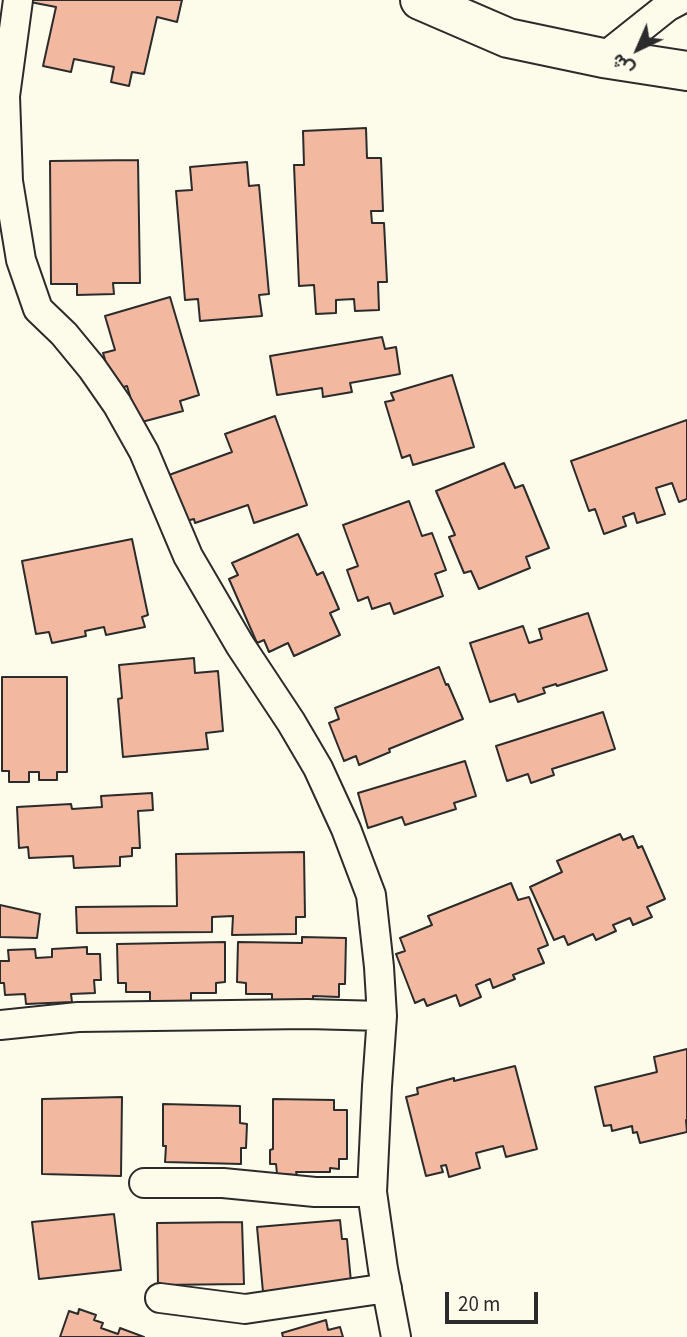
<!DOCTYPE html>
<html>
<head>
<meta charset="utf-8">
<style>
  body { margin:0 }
  #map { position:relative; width:687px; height:1337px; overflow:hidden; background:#fdfbea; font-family:"Source Sans 3",Vazirmatn,sans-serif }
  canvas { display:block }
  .north { position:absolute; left:603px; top:14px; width:70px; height:70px; -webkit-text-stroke:5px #fdfbea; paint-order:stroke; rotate:224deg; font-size:19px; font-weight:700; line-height:28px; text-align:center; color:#2b2b2b }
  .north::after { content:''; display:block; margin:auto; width:24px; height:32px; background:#2b2b2b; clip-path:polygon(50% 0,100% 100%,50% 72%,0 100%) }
  .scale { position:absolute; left:445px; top:1292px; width:93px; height:32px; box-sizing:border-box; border:4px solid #2b2b2b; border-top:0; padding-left:9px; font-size:21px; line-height:24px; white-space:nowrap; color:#2b2b2b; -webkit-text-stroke:5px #fdfbea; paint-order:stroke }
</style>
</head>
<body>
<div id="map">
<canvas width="687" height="1337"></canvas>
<div class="north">ش</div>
<div class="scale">20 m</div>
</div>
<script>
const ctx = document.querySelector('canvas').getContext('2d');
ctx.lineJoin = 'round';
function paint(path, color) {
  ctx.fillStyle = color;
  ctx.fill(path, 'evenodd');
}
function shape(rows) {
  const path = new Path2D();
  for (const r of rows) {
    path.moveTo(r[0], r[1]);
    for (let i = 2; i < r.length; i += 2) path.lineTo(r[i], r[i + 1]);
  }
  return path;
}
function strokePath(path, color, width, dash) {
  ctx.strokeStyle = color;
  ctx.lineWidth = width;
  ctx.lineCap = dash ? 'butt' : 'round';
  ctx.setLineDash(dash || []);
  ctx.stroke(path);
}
const building = shape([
  [30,0,182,0,177,22,157,17,144,74,132,72,129,86,111,82,114,67,74,59,71,72,43,66,56,7,30,2,30,0],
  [366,128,367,158,381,158,383,211,371,211,372,223,384,223,387,282,378,282,379,310,355,311,354,299,336,300,336,313,316,314,314,285,299,286,294,165,304,165,303,131,366,128],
  [138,160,140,283,113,283,114,294,77,295,77,284,51,284,50,161,138,160],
  [247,162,249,186,259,185,269,294,259,295,262,316,200,321,198,299,185,300,176,191,192,190,190,167,247,162],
  [170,297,199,395,180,401,183,411,138,423,127,386,114,390,103,353,115,350,105,316,170,297],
  [382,337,385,349,396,347,400,374,350,383,352,392,323,397,322,388,277,395,270,356,382,337],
  [452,375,474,447,413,465,410,455,402,458,385,402,394,400,391,393,452,375],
  [275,416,307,505,254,523,248,505,195,523,194,519,186,521,169,475,232,452,225,434,275,416],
  [687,420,687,499,679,502,672,483,656,488,665,514,637,523,634,513,623,517,626,526,604,534,595,509,589,511,571,461,687,420],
  [504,463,515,488,523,485,549,548,526,557,530,568,479,589,471,571,464,573,449,537,455,535,436,491,504,463],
  [409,501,422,536,432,533,446,570,435,574,443,596,394,614,390,603,372,609,368,597,358,601,347,570,358,566,343,525,409,501],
  [298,534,317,575,323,572,339,609,330,613,340,635,294,656,288,643,269,652,264,640,257,643,229,579,238,575,232,563,298,534],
  [132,539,148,615,142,617,145,627,106,635,104,627,85,631,86,636,52,643,49,632,36,634,22,561,132,539],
  [588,613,607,670,557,686,556,684,543,688,545,693,518,702,515,694,490,702,470,643,523,626,529,643,542,639,539,629,588,613],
  [194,658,195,673,218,671,223,731,206,733,208,749,123,757,118,699,122,698,119,665,194,658],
  [439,667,446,685,448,684,463,719,389,749,390,752,359,765,356,756,344,761,329,723,339,719,335,708,439,667],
  [2,677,67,677,67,772,57,772,57,780,39,780,39,772,29,772,29,782,9,782,9,771,2,771,2,677],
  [603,712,615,749,552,769,554,775,531,783,528,774,507,781,496,746,603,712],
  [465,761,476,796,454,803,456,809,405,825,402,817,368,828,358,793,465,761],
  [152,793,153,810,138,811,140,848,132,848,132,856,120,857,120,866,74,868,73,856,29,858,28,847,19,848,17,807,71,804,72,809,102,807,101,796,152,793],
  [620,834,623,840,633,836,638,848,642,846,665,899,647,907,652,917,633,925,630,918,613,925,616,931,596,940,593,934,568,945,564,936,554,940,530,887,562,872,557,861,620,834],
  [304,852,305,917,296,917,296,934,232,935,233,916,212,917,212,932,77,933,76,907,177,906,176,854,304,852],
  [511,883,518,900,529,897,548,945,538,949,544,963,513,975,515,979,493,988,490,979,476,985,481,997,460,1006,456,995,427,1006,424,999,415,1003,396,954,405,951,400,938,432,925,428,916,511,883],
  [0,905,40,914,37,938,0,937,0,905],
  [302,937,346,938,345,984,339,984,339,997,313,996,313,1004,272,1004,272,994,246,994,246,983,237,982,238,942,302,943,302,937],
  [225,942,225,982,216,983,216,993,191,993,191,1002,150,1003,150,992,126,992,126,983,118,983,117,944,225,942],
  [87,947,87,954,100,954,101,980,94,980,95,993,71,994,72,1002,26,1004,25,994,5,995,4,983,0,983,0,961,9,961,8,950,35,949,36,958,52,957,52,949,87,947],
  [687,1049,687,1120,686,1120,687,1132,640,1143,637,1132,633,1133,632,1126,612,1131,611,1125,604,1126,595,1087,657,1072,654,1057,687,1049],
  [515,1066,537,1149,506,1157,503,1146,476,1153,480,1168,449,1177,446,1165,441,1166,443,1172,426,1176,406,1097,418,1094,417,1088,454,1078,454,1081,515,1066],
  [122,1097,121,1176,42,1174,42,1099,122,1097],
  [273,1099,334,1100,334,1110,347,1110,347,1159,339,1159,339,1169,330,1168,330,1172,296,1172,297,1175,277,1174,276,1164,270,1164,270,1150,273,1149,273,1099],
  [163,1104,240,1106,240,1123,247,1124,246,1148,241,1148,241,1164,165,1162,166,1146,163,1146,163,1104],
  [114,1214,121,1270,39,1279,32,1222,114,1214],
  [340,1220,342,1239,347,1239,351,1282,334,1286,263,1292,257,1227,340,1220],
  [242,1222,244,1284,158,1285,157,1223,242,1222],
  [79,1309,96,1315,94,1320,103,1323,101,1328,118,1334,120,1328,144,1337,60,1337,69,1311,78,1314,79,1309],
  [326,1320,328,1330,340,1327,343,1337,283,1337,282,1333,326,1320]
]);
paint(building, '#f2b8a0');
strokePath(building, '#2b2b2b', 2);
const street = shape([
  [18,0,5,96,8,181,21,260,38,309,64,334,92,368,117,404,144,452,188,556,240,645,291,722,318,768,346,829,371,895,379,967,382,1016,377,1086,372,1192,383,1269,396,1337],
  [603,58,667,7,680,0],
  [0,1025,78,1017,307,1014,382,1016],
  [144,1183,223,1183,315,1192,372,1192],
  [160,1298,245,1309,387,1288]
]);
const secondary = shape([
  [420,0,508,38,603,58,687,71]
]);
strokePath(street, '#2b2b2b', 32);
strokePath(secondary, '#2b2b2b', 42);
strokePath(street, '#fdfbea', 28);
strokePath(secondary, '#fdfbea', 38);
</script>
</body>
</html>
